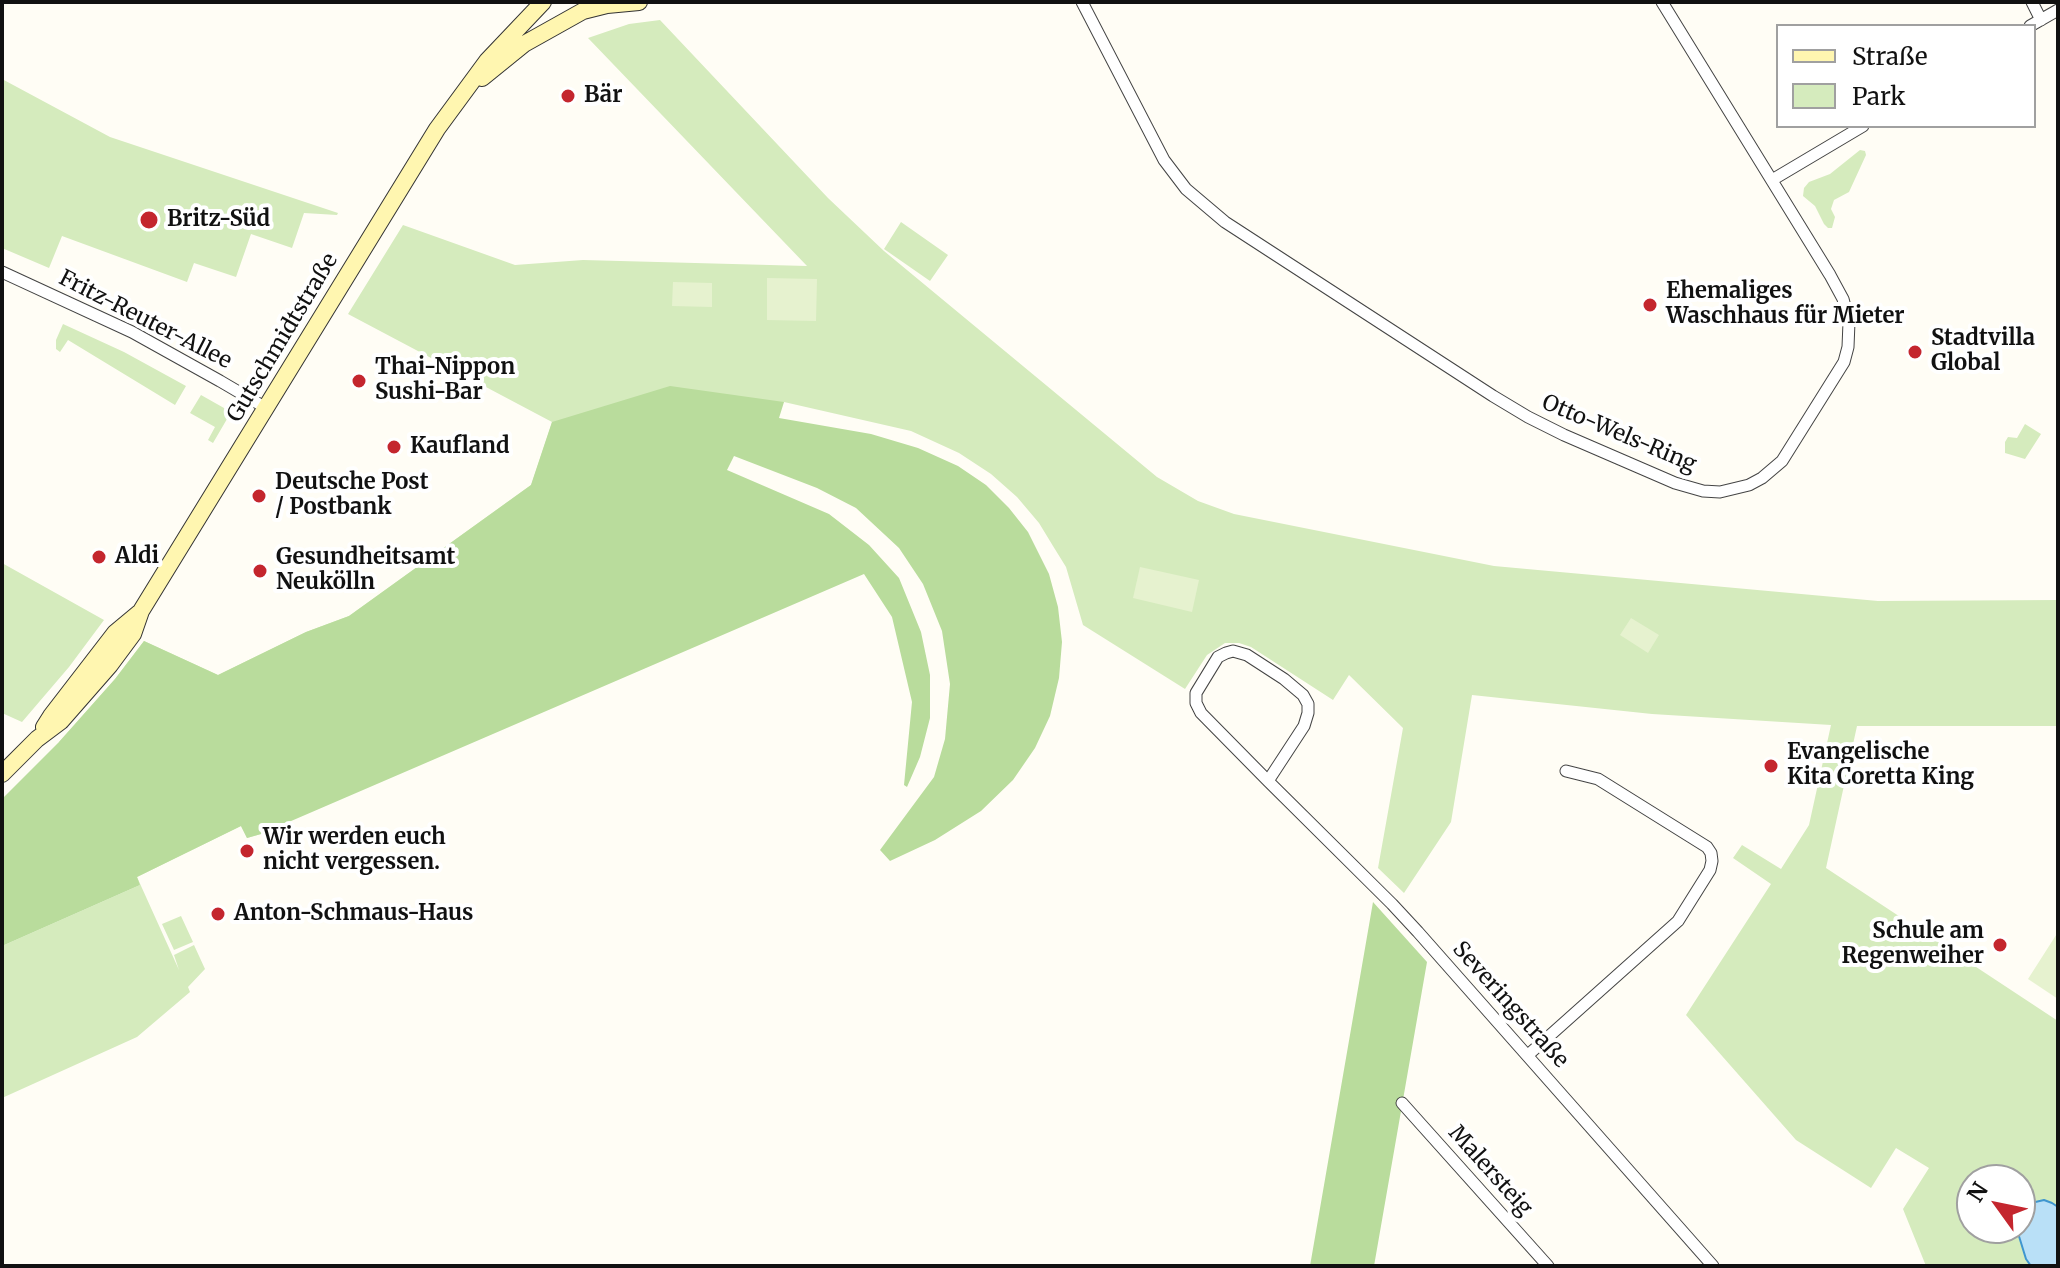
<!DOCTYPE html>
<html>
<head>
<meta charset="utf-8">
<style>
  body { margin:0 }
  #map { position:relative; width:2060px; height:1268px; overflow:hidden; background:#fffdf5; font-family:Merriweather,serif }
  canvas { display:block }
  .frame { position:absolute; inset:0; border:4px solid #111; pointer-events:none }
  .legend { position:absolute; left:1776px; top:24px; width:260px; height:104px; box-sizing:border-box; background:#fff; border:2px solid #a0a0a0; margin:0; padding:10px 14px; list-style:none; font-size:24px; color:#111 }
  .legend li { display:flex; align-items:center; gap:16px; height:40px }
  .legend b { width:40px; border:2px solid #a0a0a0 }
  .north { position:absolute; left:1956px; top:1164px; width:80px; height:80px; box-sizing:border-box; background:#fff; border:2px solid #a0a0a0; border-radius:50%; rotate:303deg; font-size:22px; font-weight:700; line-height:32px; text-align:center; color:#111 }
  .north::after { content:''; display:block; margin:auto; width:28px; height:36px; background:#c4262e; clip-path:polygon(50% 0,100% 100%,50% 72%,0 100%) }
</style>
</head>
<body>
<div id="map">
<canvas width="2060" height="1268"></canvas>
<div class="frame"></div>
<ul class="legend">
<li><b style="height:10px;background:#fff6b0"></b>Straße</li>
<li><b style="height:22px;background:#d5ebbd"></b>Park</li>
</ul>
<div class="north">N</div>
</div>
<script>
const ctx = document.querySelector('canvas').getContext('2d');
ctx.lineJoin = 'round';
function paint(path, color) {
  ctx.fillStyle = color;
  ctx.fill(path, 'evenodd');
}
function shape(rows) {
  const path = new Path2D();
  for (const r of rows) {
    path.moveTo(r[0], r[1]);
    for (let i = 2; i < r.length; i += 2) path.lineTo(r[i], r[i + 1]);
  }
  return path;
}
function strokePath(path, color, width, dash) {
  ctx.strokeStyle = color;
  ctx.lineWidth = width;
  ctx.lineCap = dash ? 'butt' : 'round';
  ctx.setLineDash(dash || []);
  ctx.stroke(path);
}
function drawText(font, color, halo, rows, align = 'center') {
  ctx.font = font + ' Merriweather,serif';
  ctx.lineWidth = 8;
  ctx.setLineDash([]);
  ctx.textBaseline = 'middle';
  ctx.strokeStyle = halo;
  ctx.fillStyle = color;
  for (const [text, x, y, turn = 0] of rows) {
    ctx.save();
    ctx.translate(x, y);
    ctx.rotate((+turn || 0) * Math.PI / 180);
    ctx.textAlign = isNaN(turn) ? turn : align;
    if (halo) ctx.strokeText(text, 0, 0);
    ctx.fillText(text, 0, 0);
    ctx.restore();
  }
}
paint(shape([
  [660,20,828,198,884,251,1157,477,1198,501,1234,514,1494,566,1878,601,2058,600,2058,726,1857,726,1826,868,2058,1021,2058,1266,1926,1266,1903,1209,1929,1168,1896,1148,1871,1188,1796,1140,1686,1015,1771,884,1733,858,1742,845,1781,869,1809,825,1831,725,1652,714,1472,695,1451,822,1404,893,1378,868,1403,728,1349,675,1333,700,1251,647,1239,643,1225,643,1207,655,1185,689,1083,625,1066,567,1053,546,1039,523,1017,497,991,474,959,453,911,431,784,402,261,834,247,838,241,826,137,877,179,970,174,955,194,945,205,969,188,987,190,992,137,1037,2,1098,2,946,140,885,59,742,115,679,144,641,218,675,306,632,349,616,531,485,552,422,348,314,403,225,515,265,583,260,807,266,588,38,629,24],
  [1972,1180,2020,1180,2020,1228,1972,1228],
  [2,79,110,137,338,213,337,215,304,213,292,248,251,234,236,277,194,263,187,282,62,236,49,268,2,248],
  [1860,150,1865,151,1866,155,1849,192,1834,200,1831,209,1835,217,1832,228,1828,228,1824,224,1815,206,1803,196,1804,188,1809,182,1830,174],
  [901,222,948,255,930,281,884,249],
  [63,324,124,352,186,386,175,405,68,340,60,352,56,349,56,340],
  [201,395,224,408,227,412,227,419,213,443,208,440,215,427,190,413],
  [2025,424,2041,434,2025,459,2005,453,2005,442,2008,437,2017,438],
  [2,563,104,620,69,667,22,722,2,713],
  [181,916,193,942,174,950,162,924]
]), '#d5ebbd');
paint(shape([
  [670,386,784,402,779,418,871,434,918,448,958,466,986,485,1009,508,1028,532,1049,574,1058,607,1062,642,1059,678,1050,716,1035,748,1013,780,981,811,935,840,890,861,880,850,934,777,945,739,950,684,942,631,923,584,899,548,856,508,817,488,734,456,727,470,829,514,869,545,899,578,921,632,930,675,930,718,920,757,907,787,904,785,912,702,892,617,864,574,261,834,247,838,241,826,137,877,140,885,2,946,2,799,59,742,115,679,144,641,218,675,306,632,349,616,531,485,552,422],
  [1373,902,1427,962,1374,1266,1310,1266]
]), '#b9dc9c');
paint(shape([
  [767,278,817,279,816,321,767,320],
  [673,282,712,283,712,307,672,306],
  [1140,567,1199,580,1192,612,1133,598],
  [1631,618,1659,635,1648,653,1620,635],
  [2058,932,2058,999,2028,979]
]), '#e6f2cf');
const water = shape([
  [2044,1200,2052,1203,2058,1207,2058,1266,2031,1266,2026,1259,2018,1233,2020,1220,2025,1210,2031,1203,2044,1200]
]);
paint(water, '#b9e0f7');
strokePath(water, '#3f96cf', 2);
const street = shape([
  [1082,2,1164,160,1186,189,1225,222,1493,396,1528,417,1564,435,1675,483,1703,491,1720,492,1749,485,1762,478,1782,461,1844,362,1848,347,1849,322,1843,299,1830,275,1662,2],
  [2032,2,2041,20],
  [2030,26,2058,10],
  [1772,180,1863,126],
  [2,272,132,332,220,381,266,408],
  [1268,781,1304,726,1308,713,1308,704,1303,695,1284,679,1247,655,1233,651,1226,653,1218,657,1196,693,1196,703,1201,713,1268,781,1392,904,1418,932,1713,1266],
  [1528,1055,1678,921,1710,870,1712,861,1711,853,1707,847,1598,779,1566,771],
  [1402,1103,1548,1266]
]);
const secondary = shape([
  [482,78,524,44,583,11,607,5,639,2],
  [44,727,51,716,115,633,139,613],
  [2,774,37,739,61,721,110,665,133,634,141,611,437,129,487,61,543,2]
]);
strokePath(street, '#444', 13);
strokePath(secondary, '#333', 18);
strokePath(street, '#fff', 11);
strokePath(secondary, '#fff6b0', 16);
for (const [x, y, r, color] of [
  [568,96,8,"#c4262e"],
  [149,220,10,"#c4262e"],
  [1650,305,8,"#c4262e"],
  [1915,352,8,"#c4262e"],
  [359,381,8,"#c4262e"],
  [394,447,8,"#c4262e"],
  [259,496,8,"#c4262e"],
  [99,557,8,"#c4262e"],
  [260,571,8,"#c4262e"],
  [1771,766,8,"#c4262e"],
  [247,851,8,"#c4262e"],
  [218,914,8,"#c4262e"],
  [2000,945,8,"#c4262e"]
]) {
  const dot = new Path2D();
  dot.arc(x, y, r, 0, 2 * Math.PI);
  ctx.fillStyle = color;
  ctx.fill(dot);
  strokePath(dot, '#fff', 3);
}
drawText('bold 22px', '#111', '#fff', [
  ["Bär",584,96],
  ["Britz-Süd",167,220],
  ["Ehemaliges",1666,292],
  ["Waschhaus für Mieter",1666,317],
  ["Stadtvilla",1931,339],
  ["Global",1931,364],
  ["Thai-Nippon",375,368],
  ["Sushi-Bar",375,393],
  ["Kaufland",410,447],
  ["Deutsche Post",275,483],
  ["/ Postbank",275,508],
  ["Aldi",115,557],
  ["Gesundheitsamt",276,558],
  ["Neukölln",276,583],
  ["Evangelische",1787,753],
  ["Kita Coretta King",1787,778],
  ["Wir werden euch",263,838],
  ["nicht vergessen.",263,863],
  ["Anton-Schmaus-Haus",234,914],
  ["Schule am",1984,932,"right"],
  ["Regenweiher",1984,957,"right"]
], 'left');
drawText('22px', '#111', '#fff', [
  ["Fritz-Reuter-Allee",145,320,27],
  ["Gutschmidtstraße",283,338,-59],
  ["Otto-Wels-Ring",1619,434,23],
  ["Severingstraße",1510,1005,48],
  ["Malersteig",1490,1171,48]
]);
</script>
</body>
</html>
